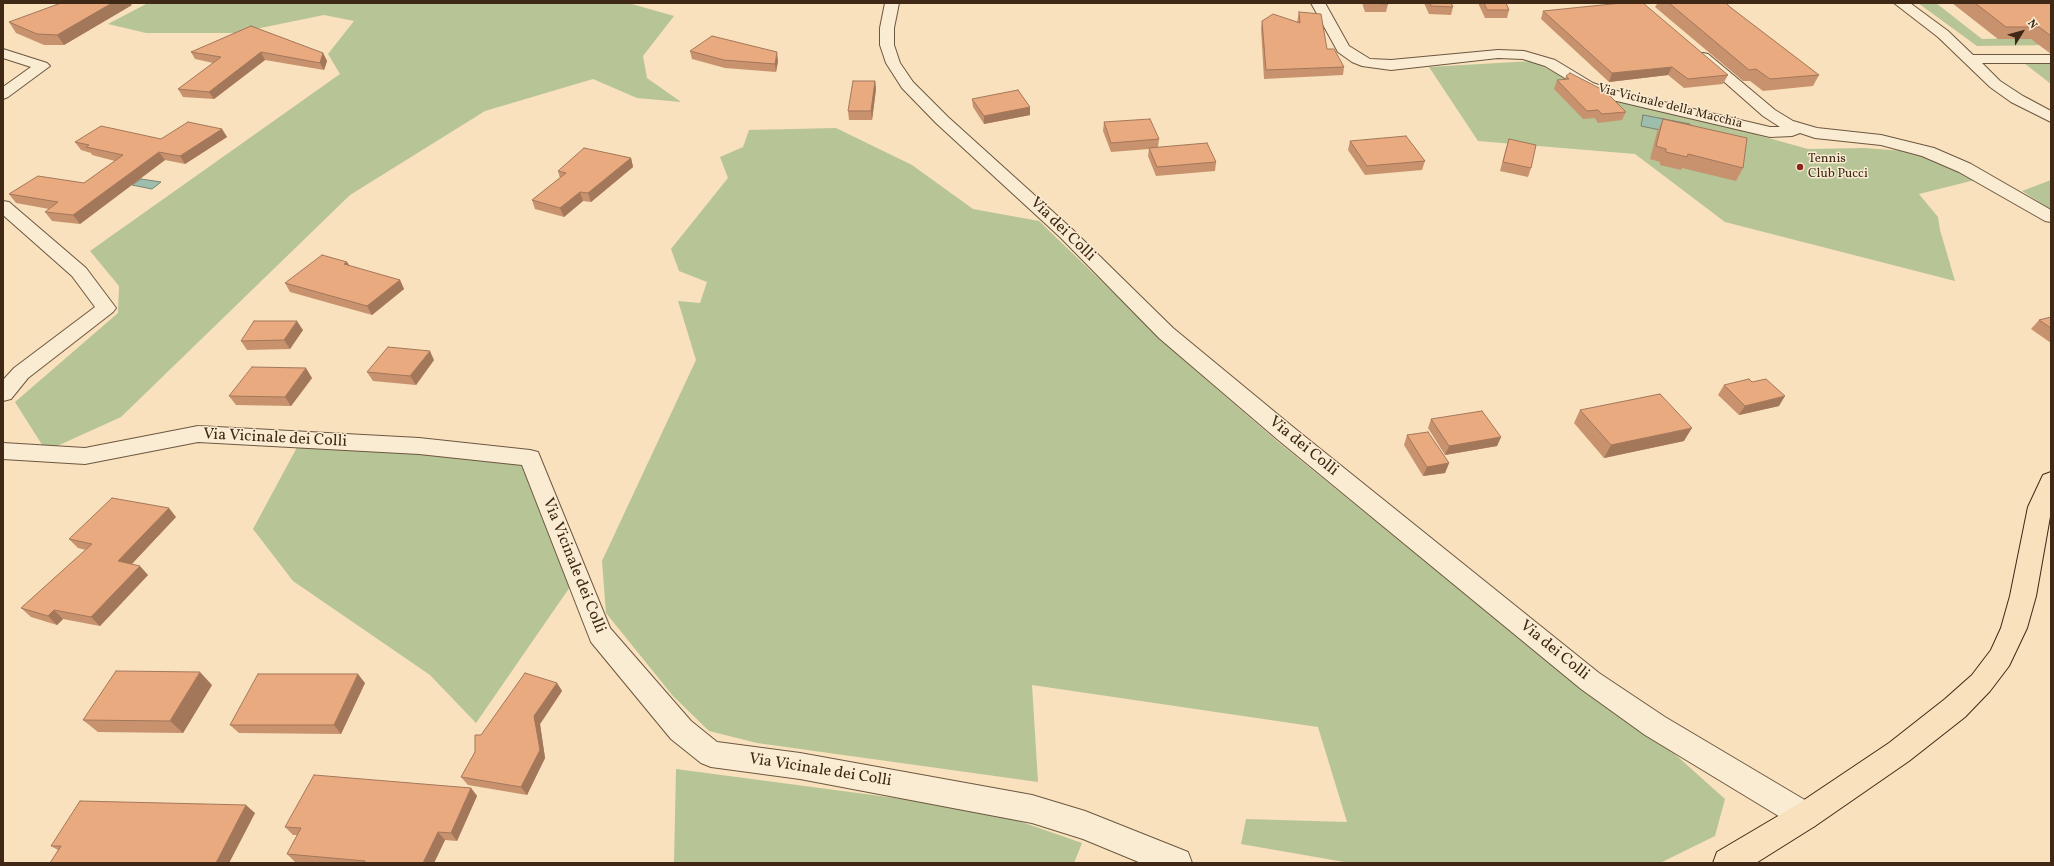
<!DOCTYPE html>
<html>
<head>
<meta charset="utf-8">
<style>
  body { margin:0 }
  #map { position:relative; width:2054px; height:866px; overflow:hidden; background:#f8e1bc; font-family:Vollkorn,serif }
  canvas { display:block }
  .frame { position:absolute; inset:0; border:4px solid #3f2916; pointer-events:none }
  .north { position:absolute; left:2002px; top:12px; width:40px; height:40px; -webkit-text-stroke:3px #faecd3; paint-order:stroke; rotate:53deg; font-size:11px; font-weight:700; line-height:16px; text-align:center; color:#3f2916 }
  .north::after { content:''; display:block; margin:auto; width:14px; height:18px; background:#3f2916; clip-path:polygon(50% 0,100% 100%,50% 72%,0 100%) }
</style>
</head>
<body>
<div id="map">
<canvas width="2054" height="866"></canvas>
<div class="frame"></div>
<div class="north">N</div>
</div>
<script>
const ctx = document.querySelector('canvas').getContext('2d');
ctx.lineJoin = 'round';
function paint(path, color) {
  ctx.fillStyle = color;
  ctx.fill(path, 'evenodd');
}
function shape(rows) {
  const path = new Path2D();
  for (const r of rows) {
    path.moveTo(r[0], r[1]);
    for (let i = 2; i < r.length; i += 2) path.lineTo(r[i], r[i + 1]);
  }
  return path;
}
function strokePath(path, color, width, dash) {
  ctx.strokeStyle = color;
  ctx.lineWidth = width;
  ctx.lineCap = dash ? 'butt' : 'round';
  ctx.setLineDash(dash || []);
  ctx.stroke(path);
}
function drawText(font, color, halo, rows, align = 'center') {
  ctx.font = font + ' Vollkorn,serif';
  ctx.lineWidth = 3;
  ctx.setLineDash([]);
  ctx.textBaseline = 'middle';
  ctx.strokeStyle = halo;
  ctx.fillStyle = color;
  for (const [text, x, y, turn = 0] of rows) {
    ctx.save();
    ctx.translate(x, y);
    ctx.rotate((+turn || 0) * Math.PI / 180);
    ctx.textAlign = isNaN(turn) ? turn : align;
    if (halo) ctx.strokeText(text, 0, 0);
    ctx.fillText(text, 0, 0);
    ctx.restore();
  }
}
paint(shape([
  [148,3,628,3,674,16,643,56,647,78,681,102,637,98,593,79,485,111,350,195,121,417,46,451,15,402,118,313,119,286,90,251,340,74,328,54,354,21,324,15,236,33,146,33,108,24],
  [1918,3,1936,3,1982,39,2030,38,2051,45,1977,46],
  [1533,61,1578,85,1808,149,1864,148,1918,152,1975,180,1919,194,1938,217,1940,230,1955,281,1725,222,1635,154,1478,141,1429,67],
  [2024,63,2051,63,2051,84],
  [836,128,912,165,973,209,1039,221,1180,357,1278,442,1561,672,1669,749,1725,799,1715,836,1660,863,1350,863,1241,844,1246,819,1347,822,1318,727,1032,685,1038,782,757,743,709,731,673,696,606,613,602,561,696,360,678,301,700,303,707,282,679,271,671,249,728,178,720,157,743,147,749,130],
  [2051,180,2051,210,2022,191],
  [301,440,525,461,572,584,476,723,430,675,293,581,253,529],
  [676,769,918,801,1013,819,1082,843,1074,863,674,863]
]), '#b7c496');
const water = shape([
  [1643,115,1690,124,1689,136,1641,126,1643,115],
  [141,179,161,182,152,189,132,185,141,179]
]);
paint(water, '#9ebead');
strokePath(water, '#788271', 1);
const minor = shape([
  [885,3,899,3,894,28,894,45,900,63,913,82,948,117,1072,229,1173,328,1293,427,1599,673,1665,717,1815,806,1820,816,1815,826,1805,830,1795,826,1645,735,1581,689,1277,439,1159,338,1060,237,936,123,902,88,886,63,880,45,880,28,885,3],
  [1311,3,1325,3,1349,46,1370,59,1391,60,1498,50,1524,51,1555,60,1593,83,1613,90,1770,127,1780,127,1763,116,1696,57,1698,54,1703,53,1708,54,1775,110,1793,121,1817,128,1881,135,1934,148,1971,164,2051,210,2051,222,2045,221,1959,172,1922,156,1881,145,1815,138,1800,133,1792,136,1770,137,1608,99,1583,89,1545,66,1523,59,1498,58,1391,70,1362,66,1352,62,1338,52,1311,3],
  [1894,3,1910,3,1948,31,1973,55,2051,55,2051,63,1982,63,2000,81,2023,96,2051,111,2051,122,2011,102,1990,87,1938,37,1894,3],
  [3,49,47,63,50,66,8,97,3,99,3,87,31,67,3,58,3,49],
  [3,201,9,202,86,268,116,308,113,312,28,378,11,399,3,401,3,380,14,368,95,307,72,276,3,215,3,201],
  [198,426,419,438,530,450,538,452,610,628,691,721,717,742,800,753,1032,795,1085,811,1188,852,1192,863,1141,863,1083,839,1032,823,800,779,711,767,701,763,671,739,591,642,522,465,419,454,198,442,85,464,3,459,3,443,85,448,198,426]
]);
const major = shape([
  [2051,472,2051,511,2036,596,2027,628,2009,666,1990,691,1965,717,1909,761,1815,826,1756,863,1713,863,1717,852,1795,806,1889,743,1945,699,1972,675,1991,650,2001,628,2010,596,2028,507,2043,475,2051,472]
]);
strokePath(minor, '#6d5740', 2);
strokePath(major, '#3f2916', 2);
paint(minor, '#faecd3');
paint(major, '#f8e1bc');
paint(shape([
  [1362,3,1388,3,1388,4,1386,12,1365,12],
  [1424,3,1451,3,1453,7,1451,15,1429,14],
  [1478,3,1506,3,1509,10,1507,18,1485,18],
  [1656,3,1726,3,1730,7,1819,75,1813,86,1763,91,1750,81,1743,81,1655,7,1657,4],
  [1952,3,2051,3,2051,54,2031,39,1998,39],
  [132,5,64,45,44,45,16,33,9,22],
  [1543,11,1728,75,1723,84,1684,88,1668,75,1609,82,1541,19],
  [1299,12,1327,49,1344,67,1343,75,1264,79,1261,29,1262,21,1297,22],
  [251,26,323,53,327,61,324,70,265,60,214,99,183,97,178,89,213,63,195,59,191,52],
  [690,51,778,61,776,72,725,68,692,59],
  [1566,76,1626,112,1622,120,1598,123,1595,118,1583,119,1554,89,1557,80,1565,80],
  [875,81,876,89,872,120,849,120,848,111],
  [972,99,1030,107,1030,115,984,124,973,107],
  [1663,119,1743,168,1736,181,1682,168,1681,170,1660,165,1660,162,1650,159,1657,132],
  [1104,122,1159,139,1158,147,1216,162,1215,171,1156,176,1148,156,1149,149,1111,152,1103,131],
  [222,129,227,137,185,164,165,160,80,224,52,221,45,212,49,209,16,203,9,194,84,183,115,161,92,155,91,153,81,150,75,142,161,139],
  [1509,139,1531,168,1528,177,1500,171,1506,148],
  [1350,141,1425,161,1422,170,1365,175,1348,150],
  [631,158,633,167,591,202,583,201,564,217,535,209,532,200,560,178,558,171],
  [347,262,350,266,400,280,404,289,372,315,290,292,285,283],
  [2051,317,2051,343,2031,329,2039,320],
  [303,330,290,349,247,350,241,341],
  [434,360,416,385,373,381,367,372],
  [312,378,291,406,236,405,229,396],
  [1724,385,1779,406,1739,415,1718,395],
  [1580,410,1684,441,1604,458,1574,423],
  [1431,419,1501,437,1497,446,1445,455,1428,428],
  [1407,435,1449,463,1445,473,1423,476,1404,445],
  [176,517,132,564,148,575,100,626,63,619,57,625,31,617,21,608,86,550,78,548,69,539],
  [365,683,341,734,239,733,230,725],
  [557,683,562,691,540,724,545,758,527,795,468,785,461,777,475,752,481,735],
  [212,685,183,733,98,732,83,720],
  [471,788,477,796,457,841,445,840,434,863,310,863,295,862,287,854,297,835,293,835,285,827],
  [255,813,229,863,50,863,58,850,51,846]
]), '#c8926e');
paint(shape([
  [112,3,130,3,132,5,64,45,57,35],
  [261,52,265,60,214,99,209,92],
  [777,52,778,61,776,72,775,64],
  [323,53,327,61,324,70,320,63],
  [1672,67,1668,75,1609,82,1612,73],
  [875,81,876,89,872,120,871,111],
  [1030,107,1030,115,984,124,984,116],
  [222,129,227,137,185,164,180,156],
  [159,152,165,160,80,224,73,215],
  [631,158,633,167,591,202,588,193],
  [580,192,583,201,564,217,560,208],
  [347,262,352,271,344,264],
  [400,280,404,289,372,315,367,306],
  [297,321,303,330,290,349,284,340],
  [430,351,434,360,416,385,410,376],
  [306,368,312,378,291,406,285,397],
  [1785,396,1779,406,1739,415,1745,406],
  [1692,428,1684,441,1604,458,1611,445],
  [1501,437,1497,446,1445,455,1449,446],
  [1449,463,1445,473,1423,476,1427,467],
  [169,508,176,517,126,570,118,561],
  [140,566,148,575,100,626,91,617],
  [54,610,63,619,57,625,48,616],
  [200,672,212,685,183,733,170,721],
  [358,674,365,683,341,734,334,725],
  [557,683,562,691,540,724,545,758,527,795,521,787,534,716],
  [471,788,477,796,457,841,451,833],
  [246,805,255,813,229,863,216,863],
  [438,832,445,840,434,863,423,863]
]), '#a3775a');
const building = shape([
  [61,3,112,3,57,35,37,34,9,22,61,3],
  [1366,3,1388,3,1388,4,1367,3,1366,3],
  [1430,3,1451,3,1453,7,1431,6,1430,3],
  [1484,3,1506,3,1509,10,1487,10,1484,3],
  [1622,3,1643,3,1728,75,1688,79,1672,67,1612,73,1543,11,1622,3],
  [1669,3,1726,3,1730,7,1819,75,1770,79,1756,69,1749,70,1669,3],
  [1975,3,2051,3,2051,36,2039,27,2006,27,1975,3],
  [1299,12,1321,14,1327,49,1334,49,1344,67,1266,70,1262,21,1273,14,1300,23,1299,12],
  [251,26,323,53,320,63,261,52,209,92,178,89,221,57,191,52,251,26],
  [712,36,777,52,775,64,724,60,690,51,712,36],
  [1570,73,1605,91,1626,112,1602,114,1598,110,1587,111,1557,80,1569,79,1566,76,1570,73],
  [853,81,875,81,871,111,848,111,853,81],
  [1018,90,1030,107,984,116,972,99,1018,90],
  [1150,119,1159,139,1111,143,1104,122,1150,119],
  [1663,119,1747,138,1743,168,1688,154,1687,157,1666,152,1666,149,1656,146,1663,119],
  [188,122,222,129,180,156,159,152,73,215,45,212,58,202,9,194,38,176,84,183,123,155,86,147,89,145,75,142,101,126,161,139,188,122],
  [1406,136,1425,161,1367,166,1350,141,1406,136],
  [1509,139,1536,145,1531,168,1503,162,1509,139],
  [1207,143,1216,162,1157,167,1149,148,1207,143],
  [584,148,631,158,588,193,580,192,560,208,532,200,566,173,558,171,584,148],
  [322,255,347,262,344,264,400,280,367,306,285,283,322,255],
  [2051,317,2051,328,2039,320,2051,317],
  [254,321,297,321,284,340,241,341,254,321],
  [388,347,430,351,410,376,367,372,388,347],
  [252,367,306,368,285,397,229,396,252,367],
  [1749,379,1752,382,1766,379,1785,396,1745,406,1724,385,1749,379],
  [1660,394,1692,428,1611,445,1580,410,1660,394],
  [1482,411,1501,437,1449,446,1431,419,1482,411],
  [1428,432,1449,463,1427,467,1407,435,1428,432],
  [112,498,169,508,118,561,140,566,91,617,54,610,48,616,21,608,92,544,69,539,112,498],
  [116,671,200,672,170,721,83,720,116,671],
  [525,673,557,683,534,716,540,750,521,787,461,777,475,752,475,735,481,735,525,673],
  [258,674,358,674,334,725,230,725,258,674],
  [314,775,471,788,451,833,438,832,423,863,364,863,365,861,287,854,301,828,285,827,314,775],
  [80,801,246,805,216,863,50,863,61,846,51,846,80,801]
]);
paint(building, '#e9aa80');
strokePath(building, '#a3775a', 1);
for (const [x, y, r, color] of [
  [1800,167,4,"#8f2418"]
]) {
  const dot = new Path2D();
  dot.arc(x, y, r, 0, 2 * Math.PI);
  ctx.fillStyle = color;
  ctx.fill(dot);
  strokePath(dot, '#faecd3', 1.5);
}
drawText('13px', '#3f2916', '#faecd3', [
  ["Via Vicinale della Macchia",1670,107,14]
]);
drawText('13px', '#3f2916', '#faecd3', [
  ["Tennis",1808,160],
  ["Club Pucci",1808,175]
], 'left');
drawText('16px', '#3f2916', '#faecd3', [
  ["Via dei Colli",1062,230,44],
  ["Via Vicinale dei Colli",275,439,3],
  ["Via dei Colli",1303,447,39],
  ["Via Vicinale dei Colli",573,566,68],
  ["Via dei Colli",1554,651,39],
  ["Via Vicinale dei Colli",820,771,9]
]);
</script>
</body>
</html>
